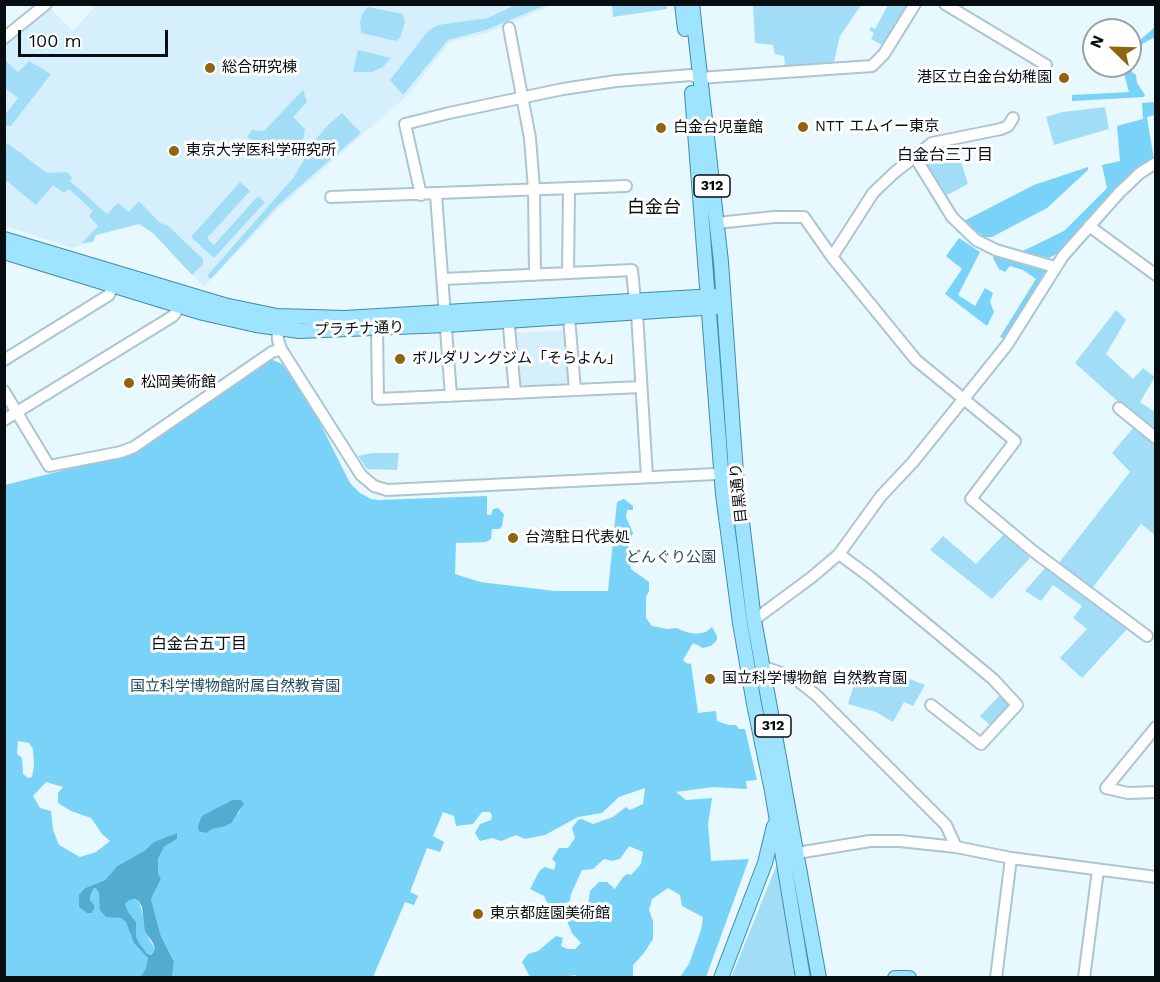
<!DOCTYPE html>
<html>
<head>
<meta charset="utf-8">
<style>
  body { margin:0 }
  #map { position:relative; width:1160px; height:982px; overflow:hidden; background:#e8f8ff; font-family:"Work Sans",sans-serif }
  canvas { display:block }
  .frame { position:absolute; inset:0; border:6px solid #060e11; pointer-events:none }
  .north { position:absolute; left:1082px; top:18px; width:60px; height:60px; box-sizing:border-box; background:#fff; border:2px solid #9b9fa0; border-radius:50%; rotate:293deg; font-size:16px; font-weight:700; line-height:24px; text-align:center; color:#060e11 }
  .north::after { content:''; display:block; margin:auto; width:21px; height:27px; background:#91640e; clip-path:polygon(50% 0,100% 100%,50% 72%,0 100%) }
  .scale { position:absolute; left:18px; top:30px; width:150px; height:27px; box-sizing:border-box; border:3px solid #060e11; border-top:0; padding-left:8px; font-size:18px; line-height:21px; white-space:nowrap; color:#060e11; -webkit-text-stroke:4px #fff; paint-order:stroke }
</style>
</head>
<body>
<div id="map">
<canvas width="1160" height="982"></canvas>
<div class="frame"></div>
<div class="north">N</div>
<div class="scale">100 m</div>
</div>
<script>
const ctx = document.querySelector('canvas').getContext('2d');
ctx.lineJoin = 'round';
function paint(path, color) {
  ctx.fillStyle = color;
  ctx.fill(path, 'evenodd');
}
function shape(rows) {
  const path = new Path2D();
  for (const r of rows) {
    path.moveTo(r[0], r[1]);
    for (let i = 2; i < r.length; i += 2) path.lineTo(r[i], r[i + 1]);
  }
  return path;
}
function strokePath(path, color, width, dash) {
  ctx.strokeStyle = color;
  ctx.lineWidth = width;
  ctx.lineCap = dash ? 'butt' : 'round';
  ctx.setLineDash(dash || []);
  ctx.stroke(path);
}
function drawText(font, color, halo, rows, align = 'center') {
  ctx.font = font + ' "Work Sans","Noto Sans JP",sans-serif';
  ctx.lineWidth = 6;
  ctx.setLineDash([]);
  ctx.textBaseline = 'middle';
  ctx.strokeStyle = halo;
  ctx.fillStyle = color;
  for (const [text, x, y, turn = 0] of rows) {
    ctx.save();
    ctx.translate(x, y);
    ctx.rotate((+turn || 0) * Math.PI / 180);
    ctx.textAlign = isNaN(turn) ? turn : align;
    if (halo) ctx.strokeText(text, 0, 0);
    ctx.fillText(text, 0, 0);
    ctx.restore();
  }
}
paint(shape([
  [96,5,552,5,487,33,450,42,409,94,278,209,204,287,153,233,139,224,96,235,93,242,73,248,5,226,5,41,48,6,73,31],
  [568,330,570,387,521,389,517,386,513,333]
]), '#d5f0fc');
paint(shape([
  [515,5,546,5,486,30,448,40,403,95,390,80,428,31,438,25,488,18],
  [612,5,667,5,667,9,613,17],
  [753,5,753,4,861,5,840,36,834,62,785,67,784,56,775,54,773,45,755,43],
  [888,5,910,5,886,47,871,39,874,33,869,30,871,27,875,29],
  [368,7,403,14,405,22,400,38,396,41,361,33,360,22,362,14],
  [358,50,391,58,383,67,372,72,353,72],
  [5,60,18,72,29,61,51,74,11,126,9,126,5,125,5,115,18,98,5,88],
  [303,90,307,102,293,117,305,129,304,136,299,150,292,154,260,142,256,143,247,137,252,130,264,131],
  [1105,107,1109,129,1054,145,1046,117,1063,112],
  [342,113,361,133,277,206,211,279,207,276,294,177,316,139,327,126],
  [955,142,968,184,945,196,925,162,926,155,936,146],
  [7,143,47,173,67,172,72,178,70,181,107,214,118,203,129,212,139,201,160,223,167,225,203,259,203,264,192,275,153,233,139,224,96,235,93,242,82,243,98,226,89,216,93,211,69,189,64,193,53,185,36,205,7,181,5,183,5,147],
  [240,182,250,191,207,238,214,245,258,196,265,202,214,258,191,237],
  [1116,310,1126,320,1106,354,1133,379,1143,368,1155,377,1140,402,1155,412,1155,425,1151,431,1075,363],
  [1134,427,1155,445,1155,535,1141,524,1091,590,1058,564,1130,472,1112,453],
  [372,453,399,453,397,470,367,469,358,456],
  [1005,533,1030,558,992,599,930,550,943,536,976,564],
  [1045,568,1127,629,1082,678,1060,658,1087,629,1073,618,1082,606,1053,585,1041,601,1025,591],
  [895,673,925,685,913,706,904,702,893,722,876,712,848,704,856,678,869,682],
  [1001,694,1013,706,992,727,980,716],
  [781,854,797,974,787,978,731,978]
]), '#a2ddf7');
paint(shape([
  [1155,27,1155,37,1137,47,1131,62,1132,72,1136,75,1137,83,1145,95,1144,97,1072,101,1072,95,1129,92,1124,74,1098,66,1130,66,1130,43,1133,40,1139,41],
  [1155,102,1155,115,1147,117,1154,160,1060,252,1049,258,1023,251,1064,231,1107,188,1102,165,1120,161,1117,126,1143,119,1142,103],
  [1088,167,1088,170,1047,208,992,237,984,237,964,221,1034,185],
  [959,238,980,252,958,295,975,306,985,288,993,293,990,302,994,312,987,326,945,294,962,269,946,256],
  [996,252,1049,268,1006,340,1000,337,1036,279,1023,270,1010,266,1005,272,999,269,993,258],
  [268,358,282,364,314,411,350,483,360,493,371,499,379,500,487,496,487,515,491,515,493,509,498,508,504,514,502,526,499,529,492,529,491,539,486,542,456,543,455,574,480,582,555,591,608,591,617,502,624,499,633,506,633,510,627,510,626,517,633,533,629,541,628,556,631,569,649,582,649,591,646,597,646,618,652,626,668,629,676,628,686,632,696,634,706,632,712,627,717,636,717,640,711,646,703,648,693,643,683,660,686,663,691,664,698,713,716,711,717,721,729,725,736,725,739,729,745,729,757,780,746,781,747,789,713,787,676,792,686,800,712,798,708,824,711,861,749,859,706,977,680,977,689,964,701,930,703,917,682,906,680,895,668,888,652,899,649,910,653,921,653,939,644,953,633,965,633,977,577,978,575,975,564,977,530,977,522,962,528,954,538,951,556,936,563,938,561,946,567,949,575,949,581,943,572,933,567,921,570,914,576,908,588,907,590,891,599,882,607,882,615,889,623,877,627,874,631,875,641,864,643,852,629,846,620,859,612,861,604,859,593,869,582,870,571,894,570,901,562,905,554,907,547,902,544,896,530,889,540,870,545,867,554,870,556,863,552,859,559,848,568,848,575,838,572,828,578,820,582,819,593,824,613,817,626,807,630,810,643,804,645,788,619,797,602,813,578,817,545,835,525,839,516,835,501,841,492,838,480,841,475,833,480,824,491,820,492,816,490,812,482,812,473,824,456,826,454,816,443,812,433,836,444,842,440,852,427,848,410,892,418,896,414,905,405,902,373,977,172,977,174,960,161,936,151,899,161,879,158,873,158,859,164,847,177,839,154,842,144,851,117,866,105,880,85,888,79,907,87,913,92,913,95,906,90,900,94,888,139,901,149,939,155,949,148,958,145,970,140,977,5,978,5,485,132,453],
  [18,741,29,743,33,749,34,766,32,777,28,778,23,774,22,758,17,754],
  [46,782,63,787,58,793,58,803,71,811,91,818,102,834,110,841,96,852,80,857,59,845,53,830,51,811,40,808,33,796],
  [232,800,241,800,243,804,239,813,223,827,212,829,224,804]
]), '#79d2f7');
paint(shape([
  [232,800,241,800,244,804,231,823,223,827,212,829,206,833,199,831,198,826,202,816],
  [177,833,177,839,164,847,158,859,158,873,161,879,151,899,161,936,174,961,172,977,140,977,145,970,148,958,134,943,126,922,121,918,106,917,100,910,99,893,97,889,94,888,91,895,90,900,95,906,92,913,87,913,79,907,79,895,85,888,105,880,117,866,144,851,154,842],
  [134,899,139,901,142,907,145,931,153,943,155,949,151,955,147,954,139,943,136,937,136,922,128,912,125,904,129,900]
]), '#52accf');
const minor = shape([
  [945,4,1046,65],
  [509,28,530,138,534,189,535,275],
  [4,38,46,4],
  [915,157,952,217,976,240,996,250,1055,267],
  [421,195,405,124,449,113,563,89,616,81,691,75,699,78,872,66,884,54,915,4],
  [436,195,451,396],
  [331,197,626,186],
  [717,223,774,217,804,217,832,257,916,360,1015,441,971,499,1033,551,1147,636],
  [1089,226,1156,275],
  [832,257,873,193,894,173,932,143,1001,129,1008,126,1013,118],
  [568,273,569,192,572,188],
  [443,279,632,270,635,301],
  [637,313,647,477],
  [508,316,515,393],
  [569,317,575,390],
  [277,322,278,340,281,349,361,475,374,486,387,490,736,473],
  [377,328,378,399,641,387],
  [4,360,109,295,112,286],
  [4,391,49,466,121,452,134,447,272,352,281,349],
  [1119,408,1156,438],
  [4,420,165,321,173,316,183,302],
  [839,554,870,577,993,679,1017,705,981,744,931,705],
  [754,620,812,577,839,554,881,496,913,462,1007,345,1063,256,1119,193,1140,173,1156,163],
  [761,666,793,677,816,695,946,825,956,847,1011,858,1156,877],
  [1156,727,1106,788,1128,793,1156,792],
  [797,853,870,841,900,841,956,847],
  [996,978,1011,858],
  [1084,978,1098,870]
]);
const major = shape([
  [682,4,685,29],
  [692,4,721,262,736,473,754,620,819,978],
  [692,93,723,494,740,623,754,704,772,791,803,978],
  [4,239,224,305,277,316,345,318,714,296],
  [4,252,203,313,256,325,299,331,446,325,717,307],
  [721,978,765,863,774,826],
  [895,978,909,978]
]);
strokePath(minor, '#adc5d1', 14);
strokePath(major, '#3f8dac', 16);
strokePath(minor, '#fff', 10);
strokePath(major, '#9ee3ff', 14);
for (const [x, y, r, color] of [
  [210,68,6,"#91640e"],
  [1064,78,6,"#91640e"],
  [803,127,6,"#91640e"],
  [661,128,6,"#91640e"],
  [174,151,6,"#91640e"],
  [400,359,6,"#91640e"],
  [129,383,6,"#91640e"],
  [513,538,6,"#91640e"],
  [710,679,6,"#91640e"],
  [478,914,6,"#91640e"]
]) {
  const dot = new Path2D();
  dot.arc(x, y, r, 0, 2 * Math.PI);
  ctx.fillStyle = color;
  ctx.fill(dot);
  strokePath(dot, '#fff', 2);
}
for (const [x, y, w] of [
  [712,186,36],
  [773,726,36]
]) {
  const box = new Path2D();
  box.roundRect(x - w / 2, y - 11, w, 22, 4.5);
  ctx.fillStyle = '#fff';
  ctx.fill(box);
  strokePath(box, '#060e11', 1.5);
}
drawText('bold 14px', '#060e11', null, [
  ["312",712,186],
  ["312",773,726]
]);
drawText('15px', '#060e11', '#fff', [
  ["総合研究棟",222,68],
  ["港区立白金台幼稚園",1052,78,"right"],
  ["NTT エムイー東京",815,127],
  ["白金台児童館",673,128],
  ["東京大学医科学研究所",186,151],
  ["ボルダリングジム「そらよん」",412,359],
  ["松岡美術館",141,383],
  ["台湾駐日代表処",525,538],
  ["国立科学博物館 自然教育園",722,679],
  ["東京都庭園美術館",490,914]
], 'left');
drawText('15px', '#060e11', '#fff', [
  ["プラチナ通り",359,329,-2],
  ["目黒通り",739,493,-96]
]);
drawText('15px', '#244b5c', '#fff', [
  ["どんぐり公園",671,558],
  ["国立科学博物館附属自然教育園",235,687]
]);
drawText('16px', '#060e11', '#fff', [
  ["白金台三丁目",945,155],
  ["白金台五丁目",199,644]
]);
drawText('18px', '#060e11', '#fff', [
  ["白金台",654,208]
]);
</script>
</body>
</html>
